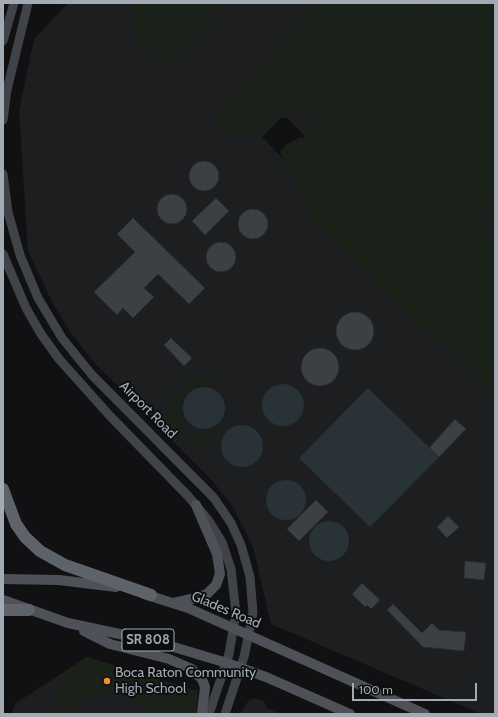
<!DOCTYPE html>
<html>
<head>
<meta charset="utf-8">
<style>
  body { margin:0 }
  #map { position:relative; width:498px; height:717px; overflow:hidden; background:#111113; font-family:Cabin,sans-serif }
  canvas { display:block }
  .frame { position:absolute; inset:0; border:4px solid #a2aab4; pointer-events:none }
  .scale { position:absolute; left:352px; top:683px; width:125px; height:18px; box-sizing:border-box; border:2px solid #a2aab4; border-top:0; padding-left:5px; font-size:12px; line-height:14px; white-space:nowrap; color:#a2aab4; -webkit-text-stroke:3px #0c0d0e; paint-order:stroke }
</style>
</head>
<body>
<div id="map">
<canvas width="498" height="717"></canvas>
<div class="frame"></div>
<div class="scale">100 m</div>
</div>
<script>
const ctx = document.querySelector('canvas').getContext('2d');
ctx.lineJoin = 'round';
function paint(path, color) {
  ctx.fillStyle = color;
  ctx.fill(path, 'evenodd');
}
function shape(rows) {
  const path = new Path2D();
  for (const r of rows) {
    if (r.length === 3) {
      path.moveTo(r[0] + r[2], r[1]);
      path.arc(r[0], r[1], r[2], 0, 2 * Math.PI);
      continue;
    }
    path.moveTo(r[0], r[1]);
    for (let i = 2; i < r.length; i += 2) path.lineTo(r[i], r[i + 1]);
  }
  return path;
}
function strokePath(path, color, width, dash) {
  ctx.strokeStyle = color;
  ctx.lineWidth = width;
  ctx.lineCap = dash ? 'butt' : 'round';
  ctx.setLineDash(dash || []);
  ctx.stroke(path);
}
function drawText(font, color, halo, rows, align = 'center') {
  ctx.font = font + ' Cabin,sans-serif';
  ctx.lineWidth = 3.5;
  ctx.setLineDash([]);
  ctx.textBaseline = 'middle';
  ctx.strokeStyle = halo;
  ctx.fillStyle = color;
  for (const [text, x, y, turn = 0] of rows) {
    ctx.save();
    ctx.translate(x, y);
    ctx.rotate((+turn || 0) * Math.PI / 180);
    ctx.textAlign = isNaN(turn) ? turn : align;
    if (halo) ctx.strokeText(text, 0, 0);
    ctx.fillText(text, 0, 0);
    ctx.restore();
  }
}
paint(shape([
  [68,3,495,3,495,714,481,714,271,624,253,547,233,507,210,478,91,359,69,330,53,304,28,251,19,111,34,39],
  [281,118,287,118,305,136,283,159,262,137],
  [87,657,198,691,197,714,11,714,16,703],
  [255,698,264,701,267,708,281,714,240,714,248,701]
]), '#1d1e20');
paint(shape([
  [137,3,224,3,163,64,136,38,132,31,131,26],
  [315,3,432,3,329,107,318,111,286,111,277,117,261,133,242,137,233,134,215,118,306,24,300,19],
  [437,3,495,3,495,200,479,216,491,229,484,233,495,241,495,395,458,354,426,332,307,212,296,172,283,159,280,151,286,145,300,137,304,138],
  [495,206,495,230,483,218],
  [194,375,200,375,216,383,214,387,203,385,195,386,189,389,182,397,180,406,179,425,181,428,200,432,218,429,198,450,169,420,167,411,169,402,180,387],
  [87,657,198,691,196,714,146,714,137,702,130,697,108,692,99,692,89,696,74,707,69,714,53,714,67,674,65,671]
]), '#1a2119');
paint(shape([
  [283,405,21],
  [204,408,21],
  [368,388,439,457,370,527,299,458],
  [242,446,21],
  [286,500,20],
  [329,541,20]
]), '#283237');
const building = shape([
  [204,176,15],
  [172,209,15],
  [216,198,229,211,205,235,192,221,216,198],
  [253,224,15],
  [133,218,205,288,189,304,158,274,144,288,154,297,133,318,123,308,117,315,94,292,135,252,117,234,133,218],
  [221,257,15],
  [355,331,19],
  [171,338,192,358,184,366,164,345,171,338],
  [320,367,19],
  [455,419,466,429,439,457,429,448,455,419],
  [316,500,328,512,299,541,287,529,316,500],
  [448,516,459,527,447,538,437,527,448,516],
  [465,561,486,563,484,580,464,578,465,561],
  [362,583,380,600,371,609,367,605,365,607,352,594,362,583],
  [393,604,422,633,432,623,439,630,466,632,464,651,423,647,387,610,393,604]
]);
paint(building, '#3d4043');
strokePath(building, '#2b2c2f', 1);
strokePath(shape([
  [3,41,14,3],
  [3,120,7,90,28,3],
  [3,174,8,212,20,255,38,298,62,338,92,375,214,498,231,523,241,545,250,577,253,613,244,657,225,714],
  [3,254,26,308,41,334,59,359,110,416,188,496,209,521,222,542,231,569,236,613,229,654,209,714]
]), '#404348', 9);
strokePath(shape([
  [3,579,59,580,116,587],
  [144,594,188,608,425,714],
  [3,600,68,623,157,642,227,663,266,677,350,714],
  [173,603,196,598,207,594,216,585,220,574,217,554,196,505],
  [84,631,110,644,169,659,192,669,202,679,205,687,202,714]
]), '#4e5157', 10);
strokePath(shape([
  [3,489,16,524,25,537,40,551,65,565,151,595],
  [3,610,29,610]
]), '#5e6369', 12);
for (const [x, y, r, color] of [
  [107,681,4,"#f69127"]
]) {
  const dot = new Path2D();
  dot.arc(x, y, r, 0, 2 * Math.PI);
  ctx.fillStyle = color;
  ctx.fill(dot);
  strokePath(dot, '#0c0d0e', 1.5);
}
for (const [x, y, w] of [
  [148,640,52]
]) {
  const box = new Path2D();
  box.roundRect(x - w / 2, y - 11, w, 22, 3);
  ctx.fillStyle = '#0c0d0e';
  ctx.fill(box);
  strokePath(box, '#a2aab4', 1);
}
drawText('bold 13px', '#a2aab4', null, [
  ["SR 808",148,640]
]);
drawText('14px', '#a2aab4', '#0c0d0e', [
  ["Airport Road",148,410,45],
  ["Glades Road",226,610,23]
]);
drawText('14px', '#a2aab4', '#0c0d0e', [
  ["Boca Raton Community",115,673],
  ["High School",115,689]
], 'left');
</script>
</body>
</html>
